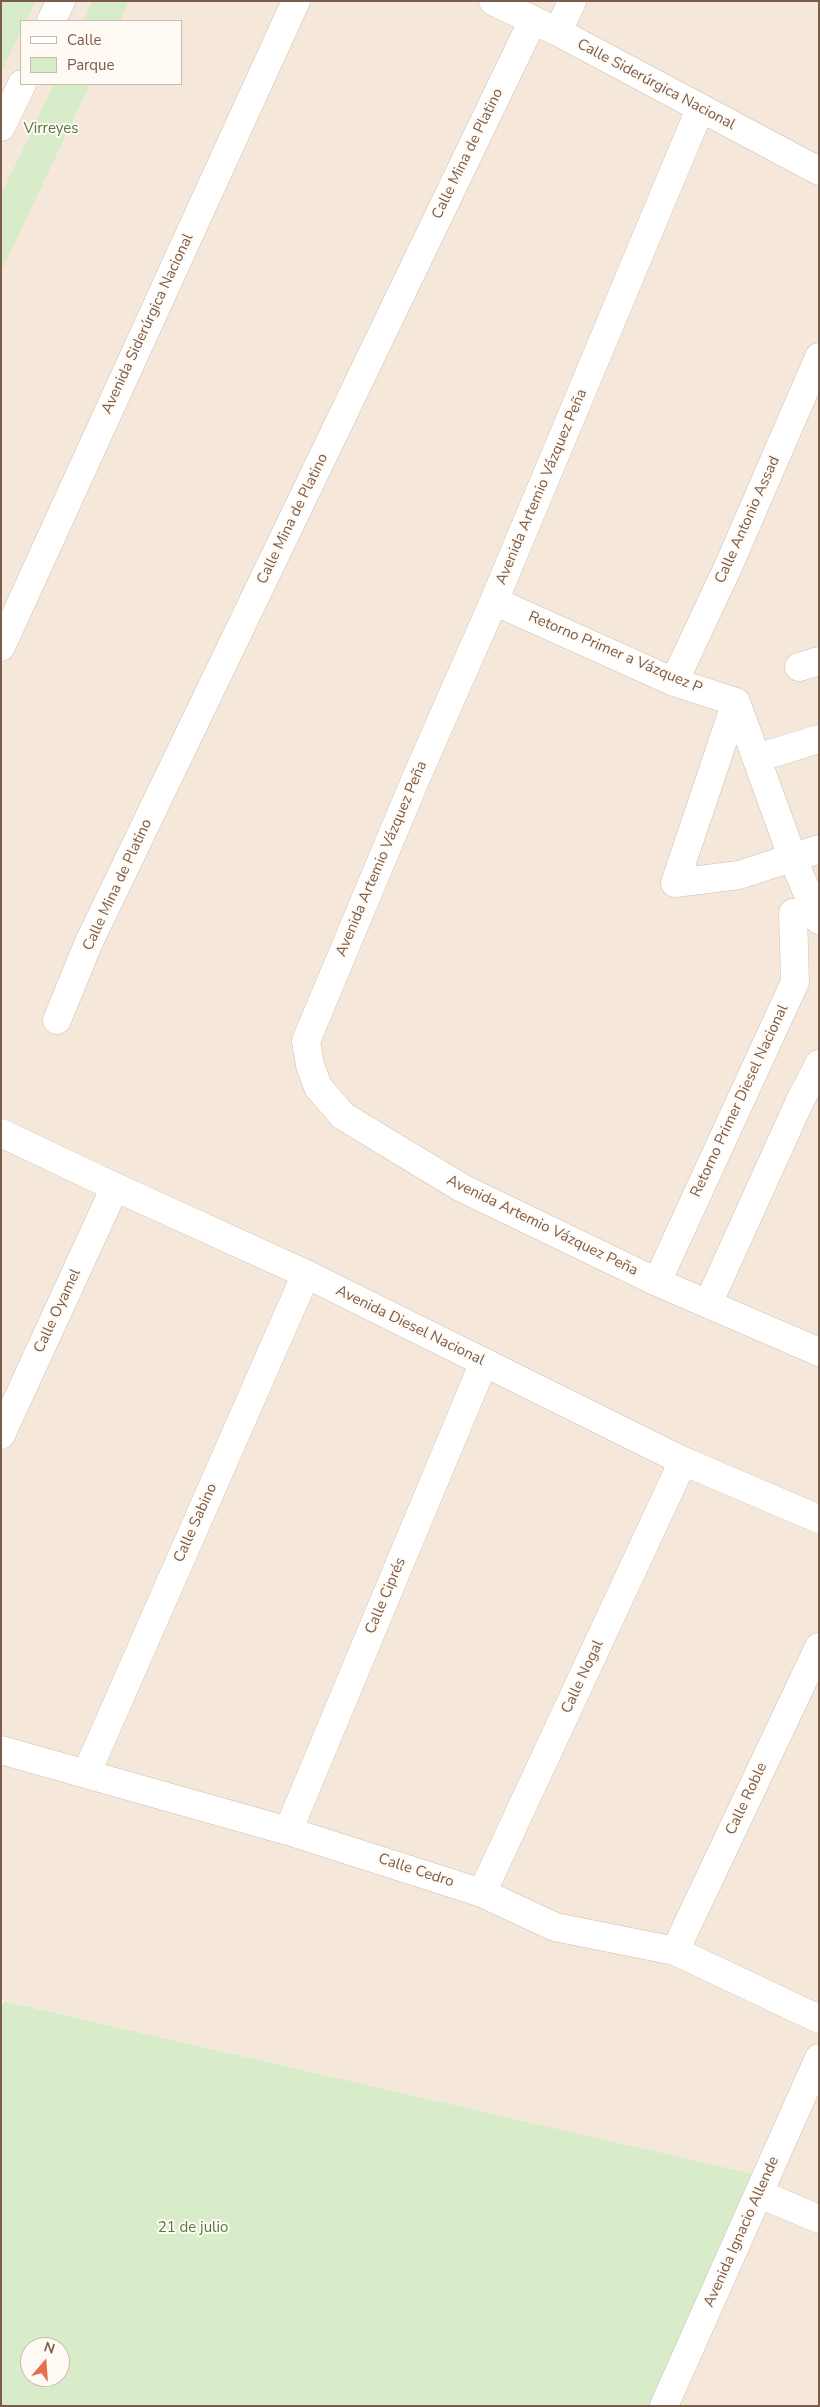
<!DOCTYPE html>
<html>
<head>
<meta charset="utf-8">
<style>
  body { margin:0 }
  #map { position:relative; width:820px; height:2407px; overflow:hidden; background:#fdf6ec; font-family:"Nunito Sans",sans-serif }
  canvas { display:block }
  .frame { position:absolute; inset:0; border:2px solid #7a5c4d; pointer-events:none }
  .legend { position:absolute; left:20px; top:20px; width:162px; height:65px; box-sizing:border-box; background:#fffaf3; border:1px solid #cabbb1; margin:0; padding:6px 9px; list-style:none; font-size:15px; color:#7a5c4d }
  .legend li { display:flex; align-items:center; gap:10px; height:25px }
  .legend b { width:25px; border:1px solid #cabbb1 }
  .north { position:absolute; left:20px; top:2337px; width:50px; height:50px; box-sizing:border-box; background:#fffaf3; border:1px solid #cabbb1; border-radius:50%; rotate:18deg; font-size:14px; font-weight:700; line-height:20px; text-align:center; color:#7a5c4d }
  .north::after { content:''; display:block; margin:auto; width:18px; height:22px; background:#e76f51; clip-path:polygon(50% 0,100% 100%,50% 72%,0 100%) }
</style>
</head>
<body>
<div id="map">
<canvas width="820" height="2407"></canvas>
<div class="frame"></div>
<ul class="legend">
<li><b style="height:6px;background:#fff"></b>Calle</li>
<li><b style="height:14px;background:#d8ecc9"></b>Parque</li>
</ul>
<div class="north">N</div>
</div>
<script>
const ctx = document.querySelector('canvas').getContext('2d');
ctx.lineJoin = 'round';
function paint(path, color) {
  ctx.fillStyle = color;
  ctx.fill(path, 'evenodd');
}
function shape(rows) {
  const path = new Path2D();
  for (const r of rows) {
    path.moveTo(r[0], r[1]);
    for (let i = 2; i < r.length; i += 2) path.lineTo(r[i], r[i + 1]);
  }
  return path;
}
function strokePath(path, color, width, dash) {
  ctx.strokeStyle = color;
  ctx.lineWidth = width;
  ctx.lineCap = dash ? 'butt' : 'round';
  ctx.setLineDash(dash || []);
  ctx.stroke(path);
}
function drawText(font, color, halo, rows, align = 'center') {
  ctx.font = font + ' "Nunito Sans",sans-serif';
  ctx.lineWidth = 4;
  ctx.setLineDash([]);
  ctx.textBaseline = 'middle';
  ctx.strokeStyle = halo;
  ctx.fillStyle = color;
  for (const [text, x, y, turn = 0] of rows) {
    ctx.save();
    ctx.translate(x, y);
    ctx.rotate((+turn || 0) * Math.PI / 180);
    ctx.textAlign = isNaN(turn) ? turn : align;
    if (halo) ctx.strokeText(text, 0, 0);
    ctx.fillText(text, 0, 0);
    ctx.restore();
  }
}
paint(shape([
  [1,1,819,1,819,2406,661,2406,765,2177,1,2000],
  [21,21,181,21,181,84,21,84]
]), '#f5e8da');
paint(shape([
  [4,1,36,1,26,21,21,21,21,31,1,73,1,7],
  [93,1,129,1,120,21,83,21],
  [54,84,90,84,1,272,1,195],
  [4,2001,766,2177,663,2406,1,2406,1,2007],
  [30,2347,60,2347,60,2377,30,2377]
]), '#d8ecc9');
const street = shape([
  [493,1,558,32,819,171],
  [51,21,61,1],
  [558,32,572,1],
  [700,109,494,601,416,778,306,1041,310,1065,318,1087,343,1116,462,1188,657,1282,819,1352],
  [1,127,22,84],
  [494,601,674,682,736,702],
  [1,647,296,1],
  [799,667,819,661],
  [674,682,728,567,819,357],
  [736,702,675,883,739,875,819,849],
  [736,702,793,859,819,920],
  [757,758,819,739],
  [57,1020,89,942,533,20],
  [657,1282,795,982,793,913],
  [708,1304,799,1103,819,1064],
  [1,1435,115,1187],
  [1,1750,288,1831,482,1893,555,1927,675,1951,819,2019],
  [87,1772,306,1274],
  [288,1831,484,1362],
  [482,1893,683,1461],
  [675,1951,819,1647],
  [760,2194,819,2219],
  [664,2406,819,2058]
]);
const secondary = shape([
  [1,1133,115,1187,306,1274,683,1461,819,1519]
]);
strokePath(street, '#d1beb0', 29);
strokePath(secondary, '#d6c0b0', 29);
strokePath(street, '#fff', 28);
strokePath(secondary, '#fff', 28);
drawText('15px', '#7a5c4d', '#fffaf3', [
  ["Calle Siderúrgica Nacional",656,85,28],
  ["Calle Mina de Platino",468,154,-64],
  ["Avenida Siderúrgica Nacional",148,324,-65],
  ["Avenida Artemio Vázquez Peña",542,487,-67],
  ["Calle Mina de Platino",293,519,-64],
  ["Calle Antonio Assad",748,520,-66],
  ["Retorno Primer a Vázquez P",615,653,23],
  ["Avenida Artemio Vázquez Peña",382,859,-67],
  ["Calle Mina de Platino",118,885,-65],
  ["Retorno Primer Diesel Nacional",740,1101,-65],
  ["Avenida Artemio Vázquez Peña",542,1226,26],
  ["Calle Oyamel",58,1311,-65],
  ["Avenida Diesel Nacional",410,1326,26],
  ["Calle Sabino",196,1523,-66],
  ["Calle Ciprés",386,1596,-67],
  ["Calle Nogal",583,1677,-65],
  ["Calle Roble",747,1799,-65],
  ["Calle Cedro",416,1871,18],
  ["Avenida Ignacio Allende",742,2232,-66]
]);
drawText('15px', '#537a41', '#fffaf3', [
  ["Virreyes",51,129],
  ["21 de julio",193,2228]
]);
</script>
</body>
</html>
